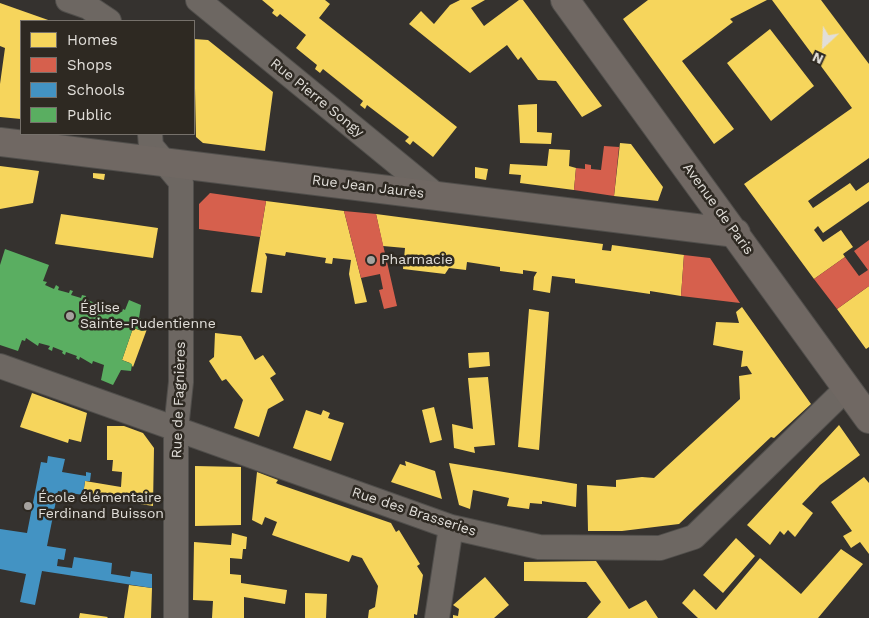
<!DOCTYPE html>
<html>
<head>
<meta charset="utf-8">
<style>
  body { margin:0 }
  #map { position:relative; width:869px; height:618px; overflow:hidden; background:#35322f; font-family:"Work Sans",sans-serif }
  canvas { display:block }
  .legend { position:absolute; left:20px; top:20px; width:175px; height:115px; box-sizing:border-box; background:#2e2922; border:1px solid #76716b; margin:0; padding:6px 9px; list-style:none; font-size:15px; color:#e1ded9 }
  .legend li { display:flex; align-items:center; gap:10px; height:25px }
  .legend b { width:25px; border:1px solid #76716b }
  .north { position:absolute; left:799px; top:20px; width:50px; height:50px; -webkit-text-stroke:4px #2e2922; paint-order:stroke; rotate:205deg; font-size:14px; font-weight:700; line-height:20px; text-align:center; color:#e1ded9 }
  .north::after { content:''; display:block; margin:auto; width:18px; height:22px; background:#e1ded9; clip-path:polygon(50% 0,100% 100%,50% 72%,0 100%) }
</style>
</head>
<body>
<div id="map">
<canvas width="869" height="618"></canvas>
<ul class="legend">
<li><b style="height:14px;background:#f6d55c"></b>Homes</li>
<li><b style="height:14px;background:#d6604d"></b>Shops</li>
<li><b style="height:14px;background:#4393c3"></b>Schools</li>
<li><b style="height:14px;background:#5aae61"></b>Public</li>
</ul>
<div class="north">N</div>
</div>
<script>
const ctx = document.querySelector('canvas').getContext('2d');
ctx.lineJoin = 'round';
function paint(path, color) {
  ctx.fillStyle = color;
  ctx.fill(path, 'evenodd');
}
function shape(rows) {
  const path = new Path2D();
  for (const r of rows) {
    path.moveTo(r[0], r[1]);
    for (let i = 2; i < r.length; i += 2) path.lineTo(r[i], r[i + 1]);
  }
  return path;
}
function strokePath(path, color, width, dash) {
  ctx.strokeStyle = color;
  ctx.lineWidth = width;
  ctx.lineCap = dash ? 'butt' : 'round';
  ctx.setLineDash(dash || []);
  ctx.stroke(path);
}
function drawText(font, color, halo, rows, align = 'center') {
  ctx.font = font + ' "Work Sans",sans-serif';
  ctx.lineWidth = 5;
  ctx.setLineDash([]);
  ctx.textBaseline = 'middle';
  ctx.strokeStyle = halo;
  ctx.fillStyle = color;
  for (const [text, x, y, turn = 0] of rows) {
    ctx.save();
    ctx.translate(x, y);
    ctx.rotate((+turn || 0) * Math.PI / 180);
    ctx.textAlign = isNaN(turn) ? turn : align;
    if (halo) ctx.strokeText(text, 0, 0);
    ctx.fillText(text, 0, 0);
    ctx.restore();
  }
}
paint(shape([
  [262,0,325,0,330,4,319,18,457,127,433,157,413,141,410,145,405,141,409,137,367,105,365,109,360,105,363,101,323,69,320,73,315,69,317,65,296,48,306,35,280,14,277,17,272,13,274,10],
  [460,0,485,0,471,8,484,26,519,0,523,0,602,106,582,117,556,81,538,80,521,57,518,60,507,45,470,73,409,24,421,11,434,24,450,5],
  [648,0,767,0,730,19,733,22,682,61,734,129,714,144,623,19],
  [772,0,821,0,869,64,869,158,808,201,813,208,850,183,856,191,869,182,869,201,823,233,818,226,814,230,823,242,841,230,853,247,843,254,845,257,814,279,744,184,852,108],
  [0,3,51,21,21,21,21,119,0,117,0,84,5,48,0,46],
  [770,29,814,86,771,121,727,63],
  [194,39,208,40,273,92,265,151,203,143,196,137],
  [537,104,537,132,552,133,551,144,520,143,518,105],
  [620,143,631,144,663,187,658,201,614,196],
  [549,149,570,150,569,166,576,168,574,190,520,183,521,175,509,174,510,164,547,166],
  [0,166,39,171,33,203,0,209],
  [475,167,488,169,486,180,475,178],
  [93,173,105,174,104,180,93,178],
  [266,201,344,211,367,302,355,304,349,274,351,260,333,258,332,264,325,263,326,258,286,252,285,256,265,253,267,257,262,293,251,292],
  [61,214,158,228,153,258,55,244],
  [376,214,603,244,602,250,611,251,612,245,684,255,681,296,650,291,650,294,575,283,575,279,552,276,550,293,533,290,534,277,537,272,523,270,523,274,500,271,500,267,467,262,466,270,449,268,445,274,403,269,405,248,383,246],
  [869,286,869,347,866,349,837,309],
  [742,307,811,404,774,438,771,437,679,524,622,531,588,531,587,485,616,487,616,480,642,477,654,478,740,399,739,376,752,374,747,366,741,367,743,351,713,345,716,322,739,323,736,312],
  [529,309,549,312,539,450,518,447],
  [133,328,142,331,147,329,133,367,130,363,122,360],
  [215,333,241,336,255,360,263,355,276,374,270,378,284,400,268,409,259,437,234,428,243,400,226,379,222,381,209,361,214,357],
  [489,352,490,366,469,368,468,353],
  [488,377,495,445,474,447,475,453,454,448,452,424,473,429,468,378],
  [32,393,87,413,81,442,69,439,68,443,20,427],
  [434,407,442,440,430,443,422,410],
  [306,410,321,415,323,410,330,413,328,418,344,423,331,461,293,448],
  [839,425,860,455,820,485,802,504,813,513,795,537,788,530,784,535,780,531,770,545,747,525],
  [107,426,124,426,143,433,154,448,153,506,83,495,85,481,121,487,122,472,112,471,113,460,107,460],
  [405,461,435,471,442,499,391,482,400,464,406,466],
  [449,463,577,484,576,507,542,501,542,504,530,503,529,509,507,506,509,498,473,490,470,509,459,505],
  [195,466,241,467,241,525,195,526],
  [257,472,278,480,276,483,278,484,391,523,396,532,399,530,420,564,417,566,423,575,417,615,414,614,414,618,368,618,369,610,375,607,378,586,362,558,352,555,349,562,272,535,277,522,265,517,262,525,252,520],
  [864,477,869,483,869,554,860,542,851,548,843,536,852,531,831,502],
  [232,533,247,537,246,549,243,549,242,559,230,558,230,574,241,575,241,583,287,590,285,604,244,597,244,618,212,618,213,601,193,600,194,542,231,545],
  [736,538,755,556,723,593,703,575],
  [841,549,863,564,818,618,698,618,682,603,694,589,716,610,760,558,801,594],
  [596,561,629,609,646,600,658,618,587,618,601,602,586,582,524,581,524,562],
  [485,577,509,605,494,618,453,618,453,615,458,616,459,609,453,605],
  [129,585,152,588,151,618,124,618],
  [305,593,327,594,326,618,305,618],
  [80,613,108,617,107,618,79,618]
]), '#f6d55c');
paint(shape([
  [604,146,619,147,614,196,574,190,576,168,585,169,585,164,591,165,591,169,601,170],
  [210,193,266,201,260,237,199,229,199,204],
  [344,211,376,214,397,306,384,309,379,290,383,289,380,274,361,278],
  [869,240,869,286,837,309,814,279,845,257,859,276,868,270,854,251],
  [684,255,710,258,740,303,681,296]
]), '#d6604d');
paint(shape([
  [48,456,65,459,62,472,86,476,86,472,91,473,90,481,85,481,83,495,58,491,47,546,66,549,64,560,58,559,57,566,72,568,74,557,112,563,111,574,130,577,131,571,152,574,152,588,42,571,35,605,20,602,26,574,0,569,0,529,27,533,41,462,47,463]
]), '#4393c3');
paint(shape([
  [5,249,49,265,43,281,47,282,45,285,54,289,56,285,59,287,58,290,69,293,70,290,73,291,71,295,81,298,82,295,86,296,85,299,95,303,96,300,99,301,98,304,108,308,110,304,113,306,112,309,122,312,123,309,125,310,129,300,141,305,139,318,146,321,147,327,144,331,133,328,122,360,132,364,131,371,121,370,113,385,101,380,104,365,93,361,92,364,80,357,79,360,76,358,77,356,66,352,65,355,62,353,63,351,53,347,52,351,48,349,50,346,39,343,38,346,26,338,25,341,22,340,18,351,0,345,0,265]
]), '#5aae61');
const street = shape([
  [68,0,88,7,109,21],
  [198,0,436,195],
  [150,134,151,146,181,182,181,382,176,429,176,618],
  [0,366,451,527,539,547,660,548,694,537,846,389],
  [437,618,451,527]
]);
const secondary = shape([
  [565,0,869,419],
  [0,142,736,233]
]);
strokePath(street, '#504e4b', 26);
strokePath(secondary, '#504e4b', 30);
strokePath(street, '#6d6762', 24);
strokePath(secondary, '#706863', 28);
for (const [x, y, r, color] of [
  [371,260,5,"#a5a29e"],
  [70,316,5,"#a5a29e"],
  [28,506,5,"#a5a29e"]
]) {
  const dot = new Path2D();
  dot.arc(x, y, r, 0, 2 * Math.PI);
  ctx.fillStyle = color;
  ctx.fill(dot);
  strokePath(dot, '#2e2922', 2);
}
drawText('14px', '#e1ded9', '#2e2922', [
  ["Rue Pierre Songy",317,98,39],
  ["Rue Jean Jaurès",368,187,7],
  ["Avenue de Paris",718,209,54],
  ["Rue de Fagnières",179,400,-88],
  ["Rue des Brasseries",414,512,18]
]);
drawText('14px', '#e1ded9', '#2e2922', [
  ["Pharmacie",381,260],
  ["Église",80,308],
  ["Sainte-Pudentienne",80,324],
  ["École élémentaire",38,498],
  ["Ferdinand Buisson",38,514]
], 'left');
</script>
</body>
</html>
